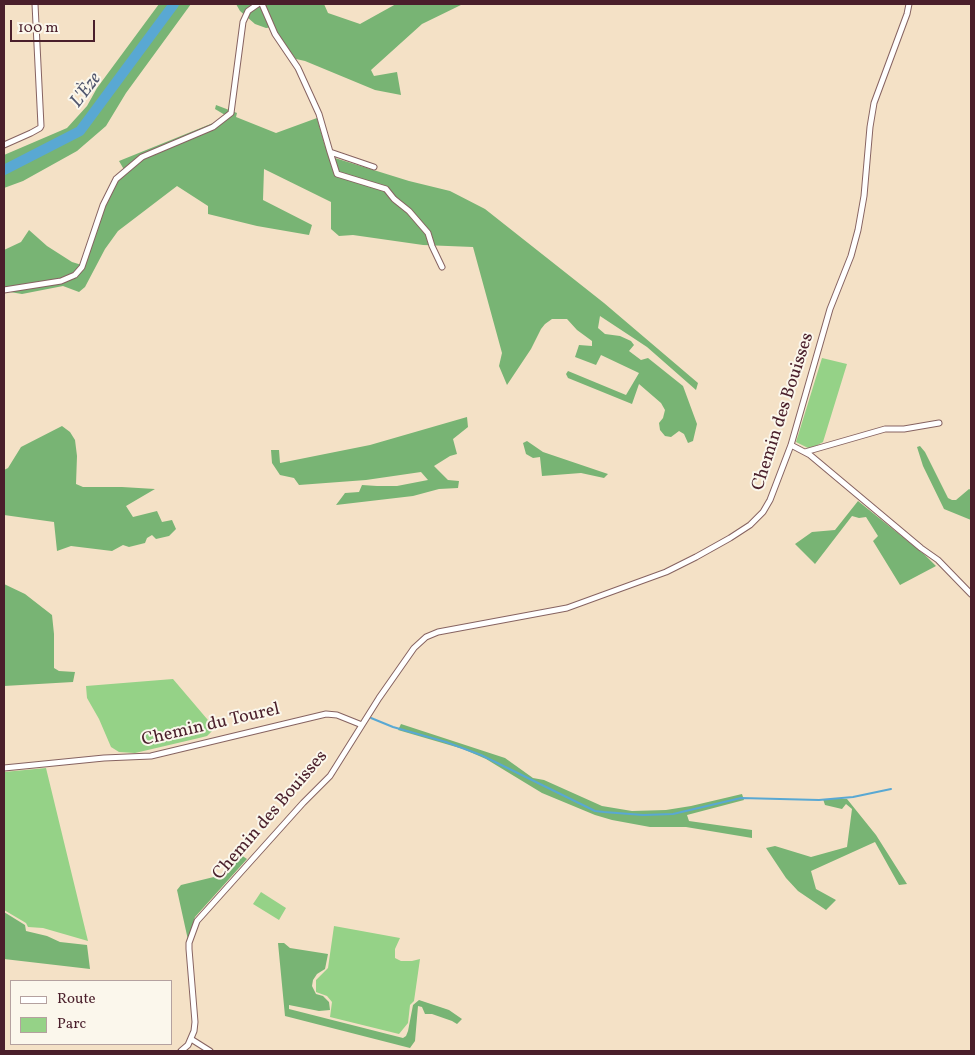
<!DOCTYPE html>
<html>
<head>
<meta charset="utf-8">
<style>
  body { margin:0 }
  #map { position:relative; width:975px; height:1055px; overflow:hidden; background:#f4e1c6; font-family:Vollkorn,serif }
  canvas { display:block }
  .frame { position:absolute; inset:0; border:5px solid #4a1f2b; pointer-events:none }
  .legend { position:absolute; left:10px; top:980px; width:162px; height:65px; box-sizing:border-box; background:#fbf7ec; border:1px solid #b4a19f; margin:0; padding:6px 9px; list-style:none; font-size:15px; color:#4a1f2b }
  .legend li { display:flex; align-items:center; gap:10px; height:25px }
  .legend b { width:25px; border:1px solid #b4a19f }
  .scale { position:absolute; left:10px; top:20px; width:85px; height:22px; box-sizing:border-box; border:2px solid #4a1f2b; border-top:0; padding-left:6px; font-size:15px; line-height:18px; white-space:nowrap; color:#4a1f2b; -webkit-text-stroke:4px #fbf7ec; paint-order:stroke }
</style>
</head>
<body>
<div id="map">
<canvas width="975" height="1055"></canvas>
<div class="frame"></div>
<ul class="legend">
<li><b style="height:6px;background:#fff"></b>Route</li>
<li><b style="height:14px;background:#95d287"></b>Parc</li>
</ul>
<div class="scale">100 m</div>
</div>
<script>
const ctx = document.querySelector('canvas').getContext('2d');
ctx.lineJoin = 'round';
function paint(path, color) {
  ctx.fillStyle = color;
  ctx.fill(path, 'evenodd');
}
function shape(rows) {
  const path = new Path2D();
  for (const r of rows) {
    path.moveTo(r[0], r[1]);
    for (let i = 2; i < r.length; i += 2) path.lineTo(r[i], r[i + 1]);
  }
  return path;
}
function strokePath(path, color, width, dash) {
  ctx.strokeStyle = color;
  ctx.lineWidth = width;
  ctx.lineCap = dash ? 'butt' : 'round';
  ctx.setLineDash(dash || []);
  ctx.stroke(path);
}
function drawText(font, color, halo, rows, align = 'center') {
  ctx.font = font + ' Vollkorn,serif';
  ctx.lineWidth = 4;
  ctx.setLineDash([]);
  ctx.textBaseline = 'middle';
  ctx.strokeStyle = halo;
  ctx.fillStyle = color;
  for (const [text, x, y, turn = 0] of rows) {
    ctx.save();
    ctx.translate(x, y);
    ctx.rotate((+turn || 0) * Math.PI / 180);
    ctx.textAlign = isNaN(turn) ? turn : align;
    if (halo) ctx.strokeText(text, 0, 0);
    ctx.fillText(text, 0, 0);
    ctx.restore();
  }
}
paint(shape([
  [822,358,847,364,823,442,814,447,808,448,796,442],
  [173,679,213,726,212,731,207,736,199,738,135,753,119,752,111,747,99,719,87,698,86,686],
  [46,768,88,941,43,928,28,927,26,923,4,910,4,772],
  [261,892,286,908,279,920,253,904],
  [334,926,400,938,395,949,395,958,401,961,412,961,420,959,414,1001,410,1005,408,1023,399,1034,330,1017,332,1002,327,996,316,992,316,980,328,968]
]), '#95d287');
paint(shape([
  [159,4,191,4,126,93,106,126,77,151,23,181,4,188,4,155,67,128,87,106,97,88],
  [236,4,324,4,328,13,360,24,396,4,463,4,422,24,371,70,374,76,397,72,401,95,375,90,305,61,296,59,283,43,274,27,266,28,255,24,240,11],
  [216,105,237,113,236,117,276,133,317,118,325,146,335,158,409,181,450,191,485,209,604,303,698,383,696,390,647,347,600,316,598,328,605,334,620,336,631,341,634,345,629,351,641,360,648,358,683,386,697,424,693,441,688,443,684,434,679,431,671,437,665,436,660,430,659,423,663,418,665,410,661,403,639,384,632,404,568,378,566,374,568,371,626,395,639,373,601,355,596,365,575,357,579,345,592,346,592,341,577,330,567,319,552,319,545,324,541,329,531,349,507,385,499,366,502,353,473,247,423,245,353,235,339,236,331,229,331,202,264,169,263,200,312,225,309,235,257,226,208,214,208,206,177,186,118,231,105,249,85,287,79,292,63,286,22,294,4,291,4,250,21,242,29,230,47,246,72,262,85,266,108,197,115,184,126,173,119,161,218,121,225,115,215,109],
  [467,417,468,427,453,439,457,454,450,456,434,466,448,480,459,481,458,488,439,489,413,496,336,505,345,493,359,492,362,485,377,486,397,486,428,480,421,472,366,480,299,485,294,478,280,475,272,463,271,450,279,450,280,463,370,445],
  [62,426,70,432,75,440,77,456,76,484,83,487,122,487,155,489,126,506,133,517,157,511,162,522,172,520,176,529,169,536,156,539,152,535,147,538,145,543,129,547,123,545,112,551,71,546,57,551,54,522,4,515,4,470,8,468,21,447],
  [527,441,543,452,608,474,604,478,581,473,542,476,540,457,533,458,526,454,523,443],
  [920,446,925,452,948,498,952,500,956,500,969,489,971,490,971,520,944,509,923,466,917,447],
  [858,501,925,555,936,566,900,585,873,541,878,536,866,517,859,518,852,516,815,564,795,544,812,532,835,530],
  [4,584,25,594,52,615,54,634,54,668,59,671,75,672,73,682,4,686],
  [401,724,505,758,533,778,544,780,602,806,632,811,666,810,691,806,742,794,744,800,687,815,689,821,752,830,752,838,686,827,650,827,612,820,595,815,542,793,486,759,463,749,398,730],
  [823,799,847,799,876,835,907,884,899,885,875,842,811,871,816,889,836,900,826,910,798,891,786,878,766,848,775,846,811,857,847,847,852,809,846,804,842,809,825,805],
  [241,855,247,859,195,917,188,940,177,890,181,885,222,875],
  [4,912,25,925,26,931,47,936,60,942,87,945,90,969,4,959],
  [278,943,284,943,290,948,328,954,325,969,317,974,313,980,312,986,316,994,323,996,329,1002,330,1010,319,1011,289,1005,289,1009,403,1038,406,1036,408,1031,413,1005,419,1000,449,1010,462,1019,457,1024,452,1021,432,1014,425,1014,422,1007,418,1006,415,1041,410,1048,285,1016]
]), '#78b474');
strokePath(shape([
  [371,718,393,727,446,742,481,755,595,811,604,812,643,815,673,814,741,798,819,800,853,797,891,789]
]), '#59a8d3', 2);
strokePath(shape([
  [4,170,80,131,174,4]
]), '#59a8d3', 10);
const street = shape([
  [262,4,275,34,298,68,319,114,330,152,374,167],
  [4,145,31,133,40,128,41,126,35,4],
  [330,152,337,174,386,189,394,199,409,211,428,233,432,246,442,267],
  [4,290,61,281,75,275,82,267,103,205,116,179,142,157,213,127,231,113,243,22,248,11,258,4],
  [791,445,810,455,921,548,938,560,971,594],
  [805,452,885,429,904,429,939,423],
  [4,768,104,758,151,756,326,714,337,715,362,725],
  [191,1039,210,1051],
  [181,1051,188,1045,194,1031,195,1022,189,949,189,943,197,921,303,803,330,776,379,698,414,648,426,637,438,632,567,608,666,572,696,557,730,538,750,525,763,512,770,500,791,445,830,309,851,256,858,230,864,196,870,127,874,103,907,14,909,4]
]);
strokePath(street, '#866361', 7);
strokePath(street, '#fff', 5);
drawText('18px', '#4a1f2b', '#fbf7ec', [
  ["Chemin des Bouisses",784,412,-72],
  ["Chemin du Tourel",211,726,-13],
  ["Chemin des Bouisses",271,816,-49]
]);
drawText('italic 19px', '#50566e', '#fbf7ec', [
  ["L'Èze",87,91,-53]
]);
</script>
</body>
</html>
